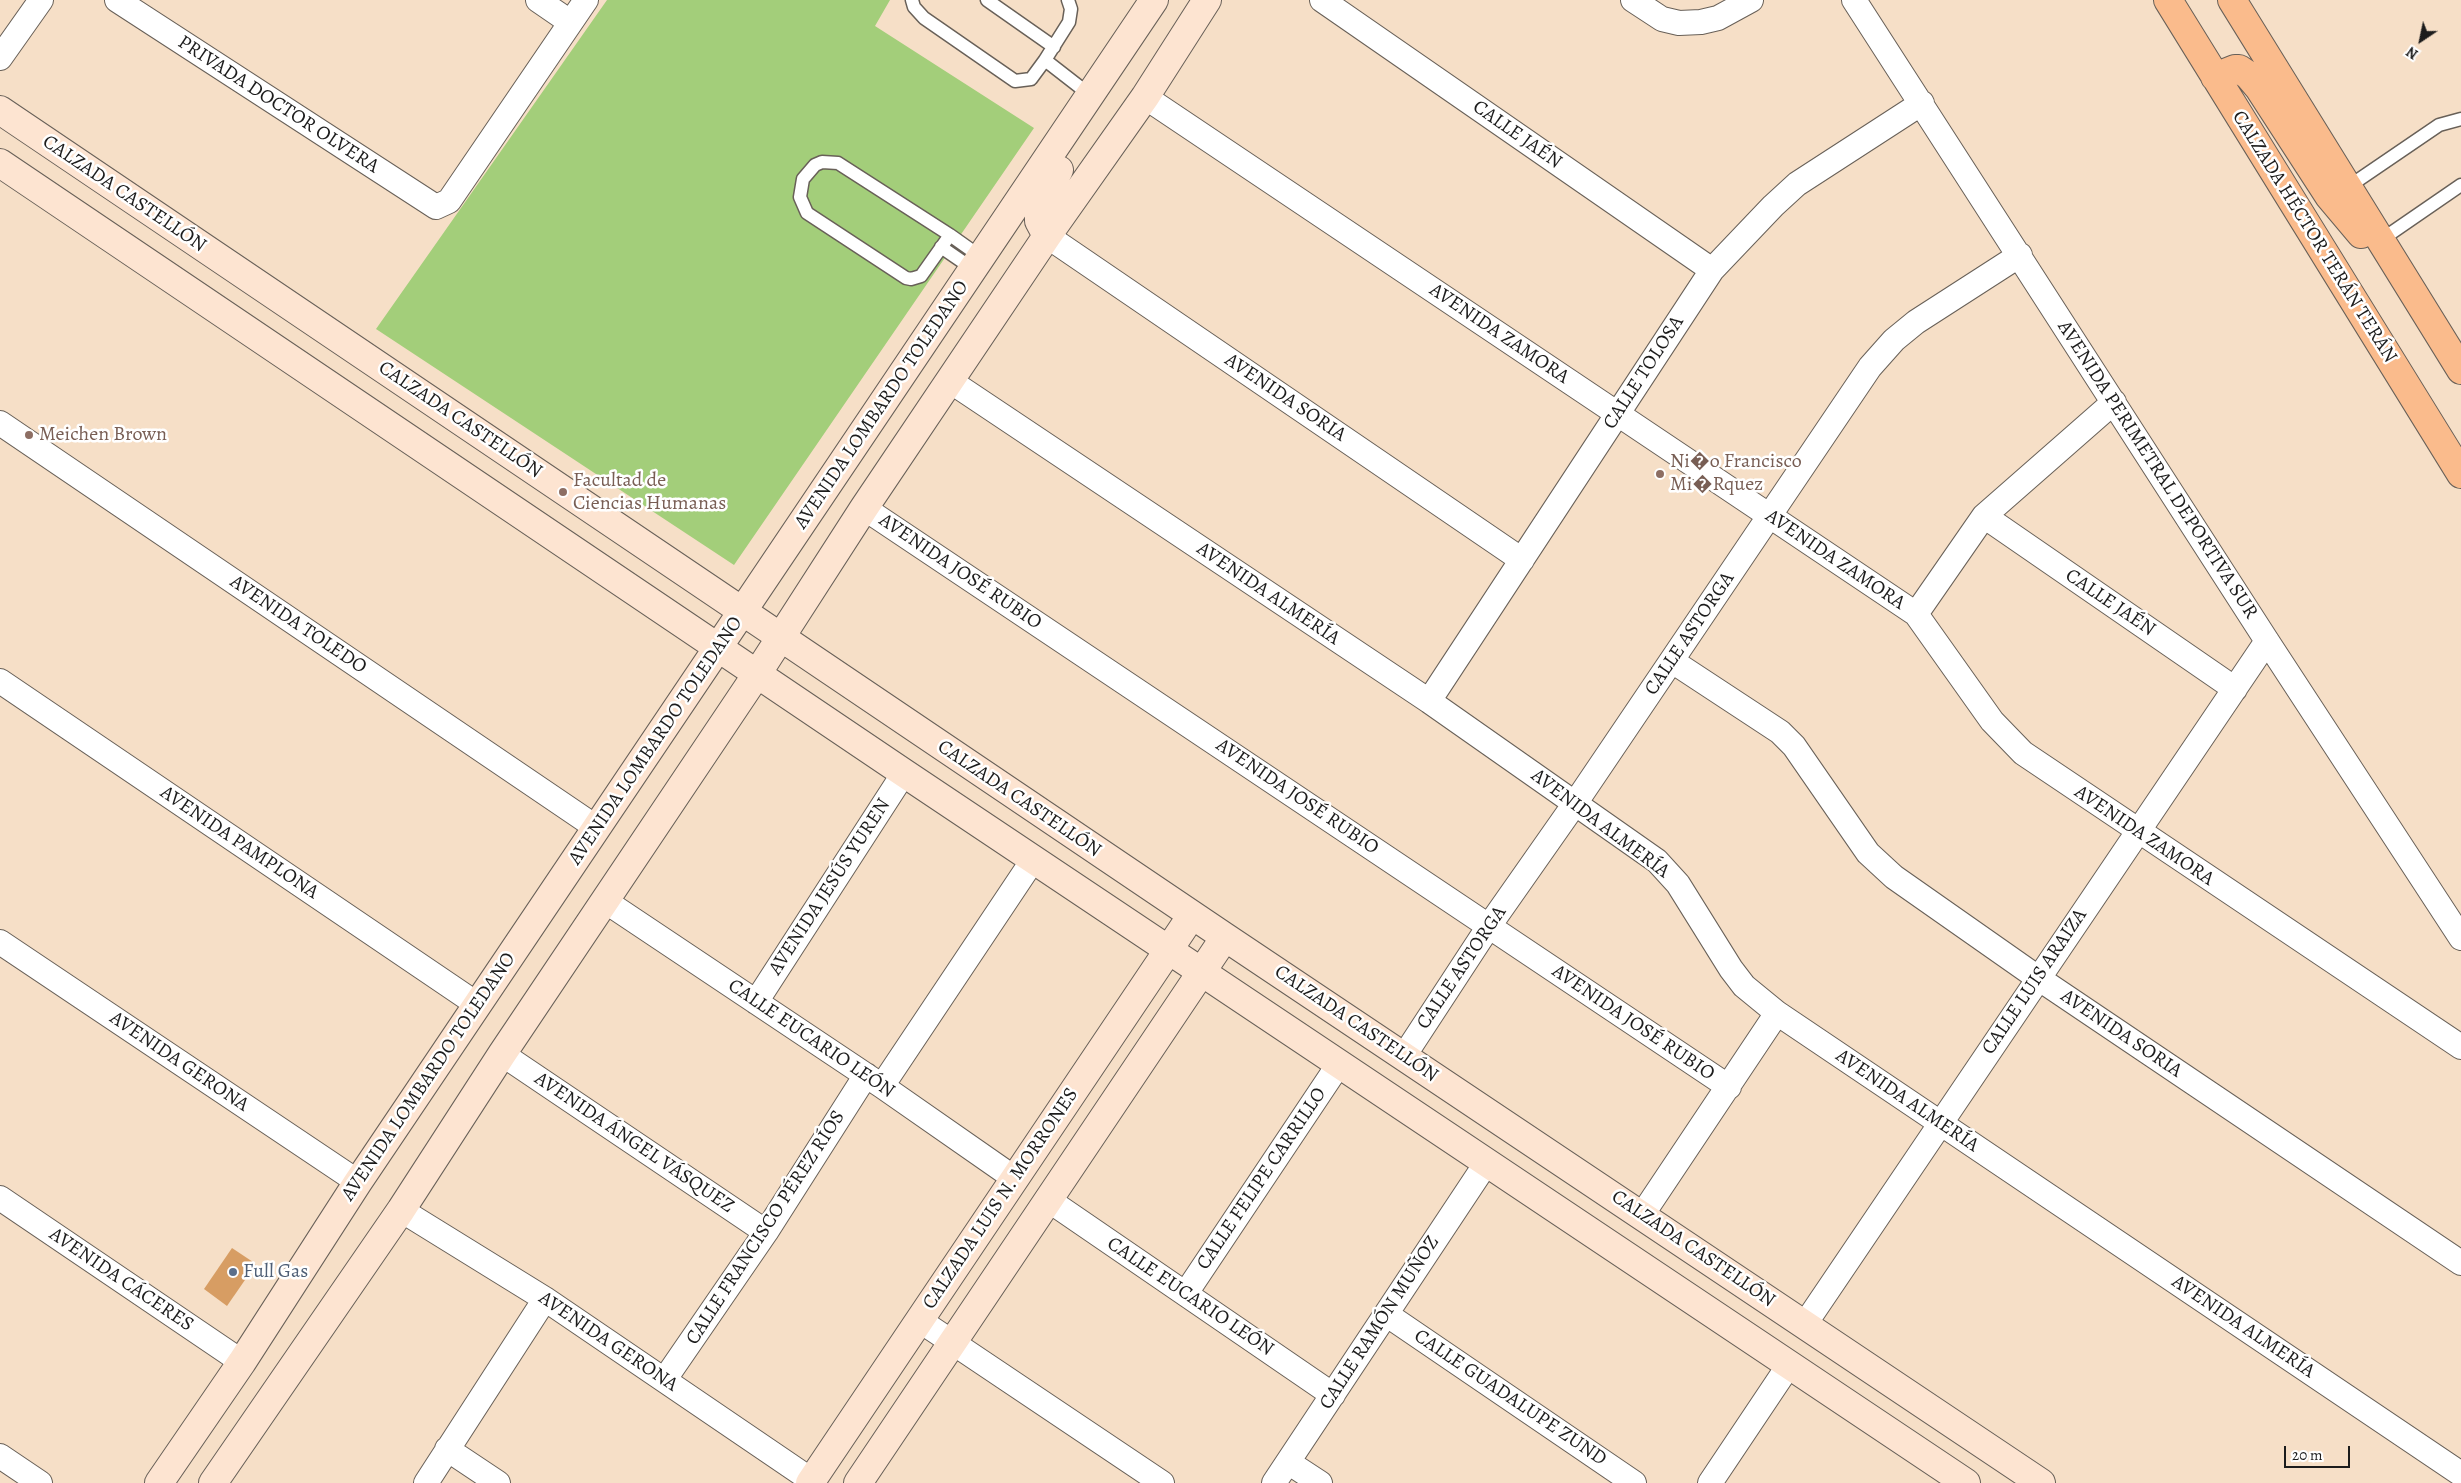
<!DOCTYPE html>
<html>
<head>
<meta charset="utf-8">
<style>
  body { margin:0 }
  #map { position:relative; width:2461px; height:1483px; overflow:hidden; background:#f6dfc7; font-family:Alegreya,serif }
  canvas { display:block }
  .north { position:absolute; left:2396px; top:15px; width:50px; height:50px; -webkit-text-stroke:4px #fff; paint-order:stroke; rotate:214deg; font-size:14px; font-weight:700; line-height:20px; text-align:center; color:#1c1c1c }
  .north::after { content:''; display:block; margin:auto; width:18px; height:22px; background:#1c1c1c; clip-path:polygon(50% 0,100% 100%,50% 72%,0 100%) }
  .scale { position:absolute; left:2284px; top:1446px; width:66px; height:22px; box-sizing:border-box; border:2px solid #1c1c1c; border-top:0; padding-left:6px; font-size:15px; line-height:18px; white-space:nowrap; color:#1c1c1c; -webkit-text-stroke:4px #fff; paint-order:stroke }
</style>
</head>
<body>
<div id="map">
<canvas width="2461" height="1483"></canvas>
<div class="north">N</div>
<div class="scale">20 m</div>
</div>
<script>
const ctx = document.querySelector('canvas').getContext('2d');
ctx.lineJoin = 'round';
function paint(path, color) {
  ctx.fillStyle = color;
  ctx.fill(path, 'evenodd');
}
function shape(rows) {
  const path = new Path2D();
  for (const r of rows) {
    path.moveTo(r[0], r[1]);
    for (let i = 2; i < r.length; i += 2) path.lineTo(r[i], r[i + 1]);
  }
  return path;
}
function strokePath(path, color, width, dash) {
  ctx.strokeStyle = color;
  ctx.lineWidth = width;
  ctx.lineCap = dash ? 'butt' : 'round';
  ctx.setLineDash(dash || []);
  ctx.stroke(path);
}
function drawText(font, color, halo, rows, align = 'center') {
  ctx.font = font + ' Alegreya,serif';
  ctx.lineWidth = 5;
  ctx.setLineDash([]);
  ctx.textBaseline = 'middle';
  ctx.strokeStyle = halo;
  ctx.fillStyle = color;
  for (const [text, x, y, turn = 0] of rows) {
    ctx.save();
    ctx.translate(x, y);
    ctx.rotate((+turn || 0) * Math.PI / 180);
    ctx.textAlign = isNaN(turn) ? turn : align;
    if (halo) ctx.strokeText(text, 0, 0);
    ctx.fillText(text, 0, 0);
    ctx.restore();
  }
}
paint(shape([
  [607,0,890,0,875,26,1034,128,734,565,376,329]
]), '#a3ce7a');
paint(shape([
  [232,1248,256,1264,227,1306,204,1289]
]), '#d79d63');
const lane = shape([
  [912,0,914,7,924,18,1015,81,1031,79,1045,60],
  [987,0,1054,47],
  [1068,0,1071,9,1069,22,1045,60,1090,95],
  [2348,187,2439,125,2461,119],
  [950,235,921,276,911,279,906,278,807,213,800,197,803,179,815,165,822,162,838,163,950,235,981,257],
  [2381,240,2461,185],
  [941,247,973,269]
]);
const street = shape([
  [117,0,436,207,449,201,586,0],
  [538,0,570,22],
  [1322,0,1712,270],
  [1633,0,1662,19,1679,23,1701,22,1718,18,1751,0],
  [1854,0,2267,641,2461,938],
  [0,58,41,0],
  [1145,97,1916,614,1992,721,2023,753,2461,1047],
  [1047,236,1522,560],
  [950,381,1429,701,1657,861,1678,884,1731,969,1744,986,1777,1013,2461,1474],
  [0,423,597,828],
  [864,508,1729,1087],
  [1984,516,2235,689],
  [1916,614,1984,516,2114,402],
  [1672,661,1780,732,1794,746,1868,853,1894,877,2038,978,2461,1263],
  [0,681,478,1005],
  [1429,701,1712,270,1773,206,1797,184,1922,103],
  [605,901,882,1086,1014,1178],
  [0,942,358,1182],
  [756,1002,904,773],
  [502,1054,766,1232],
  [1404,1056,1489,926,1576,802,1870,367,1894,340,1916,322,2020,255],
  [882,1086,1033,860],
  [0,1198,242,1362],
  [1047,1199,1333,1395],
  [401,1210,545,1299,811,1480],
  [1642,1215,1777,1013],
  [1186,1293,1339,1064],
  [1386,1314,1634,1483],
  [919,1320,1162,1483],
  [1805,1324,2267,641],
  [665,1379,766,1232,866,1075],
  [447,1449,498,1483],
  [0,1456,40,1483],
  [1288,1462,1320,1483],
  [426,1483,545,1299],
  [1274,1483,1487,1162],
  [1710,1483,1789,1365]
]);
const secondary = shape([
  [0,110,1225,937,2041,1483],
  [0,163,904,773,1966,1483],
  [1047,236,1039,221,1039,212,1041,202,1059,170],
  [159,1483,242,1362,358,1182,1154,0],
  [213,1483,401,1210,502,1054,757,674,864,508,1047,236,1145,97,1207,0],
  [810,1483,1192,915],
  [858,1483,1225,937]
]);
const primary = shape([
  [2168,0,2461,474],
  [2232,0,2461,370],
  [2215,77,2235,69,2239,69,2248,75,2259,88,2329,196,2361,234]
]);
strokePath(lane, '#686058', 15);
strokePath(street, '#686058', 26);
strokePath(secondary, '#686058', 30);
strokePath(primary, '#686058', 30);
strokePath(lane, '#fff', 12);
strokePath(street, '#fff', 24);
strokePath(secondary, '#fde4d1', 28);
strokePath(primary, '#fabb8c', 28);
for (const [x, y, r, color] of [
  [29,435,5,"#8d6e63"],
  [1660,474,5,"#8d6e63"],
  [563,492,5,"#8d6e63"],
  [233,1272,5,"#5c6f8a"]
]) {
  const dot = new Path2D();
  dot.arc(x, y, r, 0, 2 * Math.PI);
  ctx.fillStyle = color;
  ctx.fill(dot);
  strokePath(dot, '#fff', 2);
}
drawText('20px', '#1c1c1c', '#fff', [
  ["PRIVADA DOCTOR OLVERA",278,105,33],
  ["CALLE JAÉN",1517,135,35],
  ["CALZADA CASTELLÓN",124,194,34],
  ["CALZADA HÉCTOR TERÁN TERÁN",2314,237,58],
  ["AVENIDA ZAMORA",1499,334,34],
  ["CALLE TOLOSA",1644,373,-57],
  ["AVENIDA SORIA",1285,398,34],
  ["AVENIDA LOMBARDO TOLEDANO",882,405,-56],
  ["CALZADA CASTELLÓN",460,420,34],
  ["AVENIDA PERIMETRAL DEPORTIVA SUR",2157,470,57],
  ["AVENIDA ZAMORA",1835,560,34],
  ["AVENIDA JOSÉ RUBIO",960,572,34],
  ["AVENIDA ALMERÍA",1268,594,34],
  ["CALLE JAÉN",2110,603,34],
  ["AVENIDA TOLEDO",298,625,34],
  ["CALLE ASTORGA",1690,634,-56],
  ["AVENIDA LOMBARDO TOLEDANO",656,741,-56],
  ["AVENIDA JOSÉ RUBIO",1297,797,34],
  ["CALZADA CASTELLÓN",1019,799,34],
  ["AVENIDA ALMERÍA",1600,824,37],
  ["AVENIDA ZAMORA",2144,836,34],
  ["AVENIDA PAMPLONA",239,843,34],
  ["AVENIDA JESÚS YUREN",830,887,-57],
  ["CALLE ASTORGA",1462,968,-56],
  ["CALLE LUIS ARAIZA",2035,982,-56],
  ["AVENIDA JOSÉ RUBIO",1633,1023,34],
  ["CALZADA CASTELLÓN",1356,1024,34],
  ["AVENIDA SORIA",2121,1034,34],
  ["CALLE EUCARIO LEÓN",811,1039,34],
  ["AVENIDA GERONA",179,1062,34],
  ["AVENIDA LOMBARDO TOLEDANO",429,1077,-56],
  ["AVENIDA ALMERÍA",1907,1101,34],
  ["AVENIDA ÁNGEL VÁSQUEZ",634,1143,34],
  ["CALLE FELIPE CARRILLO",1262,1179,-56],
  ["CALZADA LUIS N. MORRONES",1001,1199,-56],
  ["CALLE FRANCISCO PÉREZ RÍOS",766,1228,-57],
  ["CALZADA CASTELLÓN",1693,1249,34],
  ["AVENIDA CÁCERES",121,1280,34],
  ["CALLE EUCARIO LEÓN",1190,1297,34],
  ["CALLE RAMÓN MUÑOZ",1380,1323,-57],
  ["AVENIDA ALMERÍA",2243,1327,34],
  ["AVENIDA GERONA",608,1342,34],
  ["CALLE GUADALUPE ZUND",1510,1398,34]
]);
drawText('20px', '#785e54', '#fff', [
  ["Meichen Brown",39,435],
  ["Ni�o Francisco",1670,462],
  ["Mi�Rquez",1670,485],
  ["Facultad de",573,481],
  ["Ciencias Humanas",573,504]
], 'left');
drawText('20px', '#4e5e75', '#fff', [
  ["Full Gas",243,1272]
], 'left');
</script>
</body>
</html>
